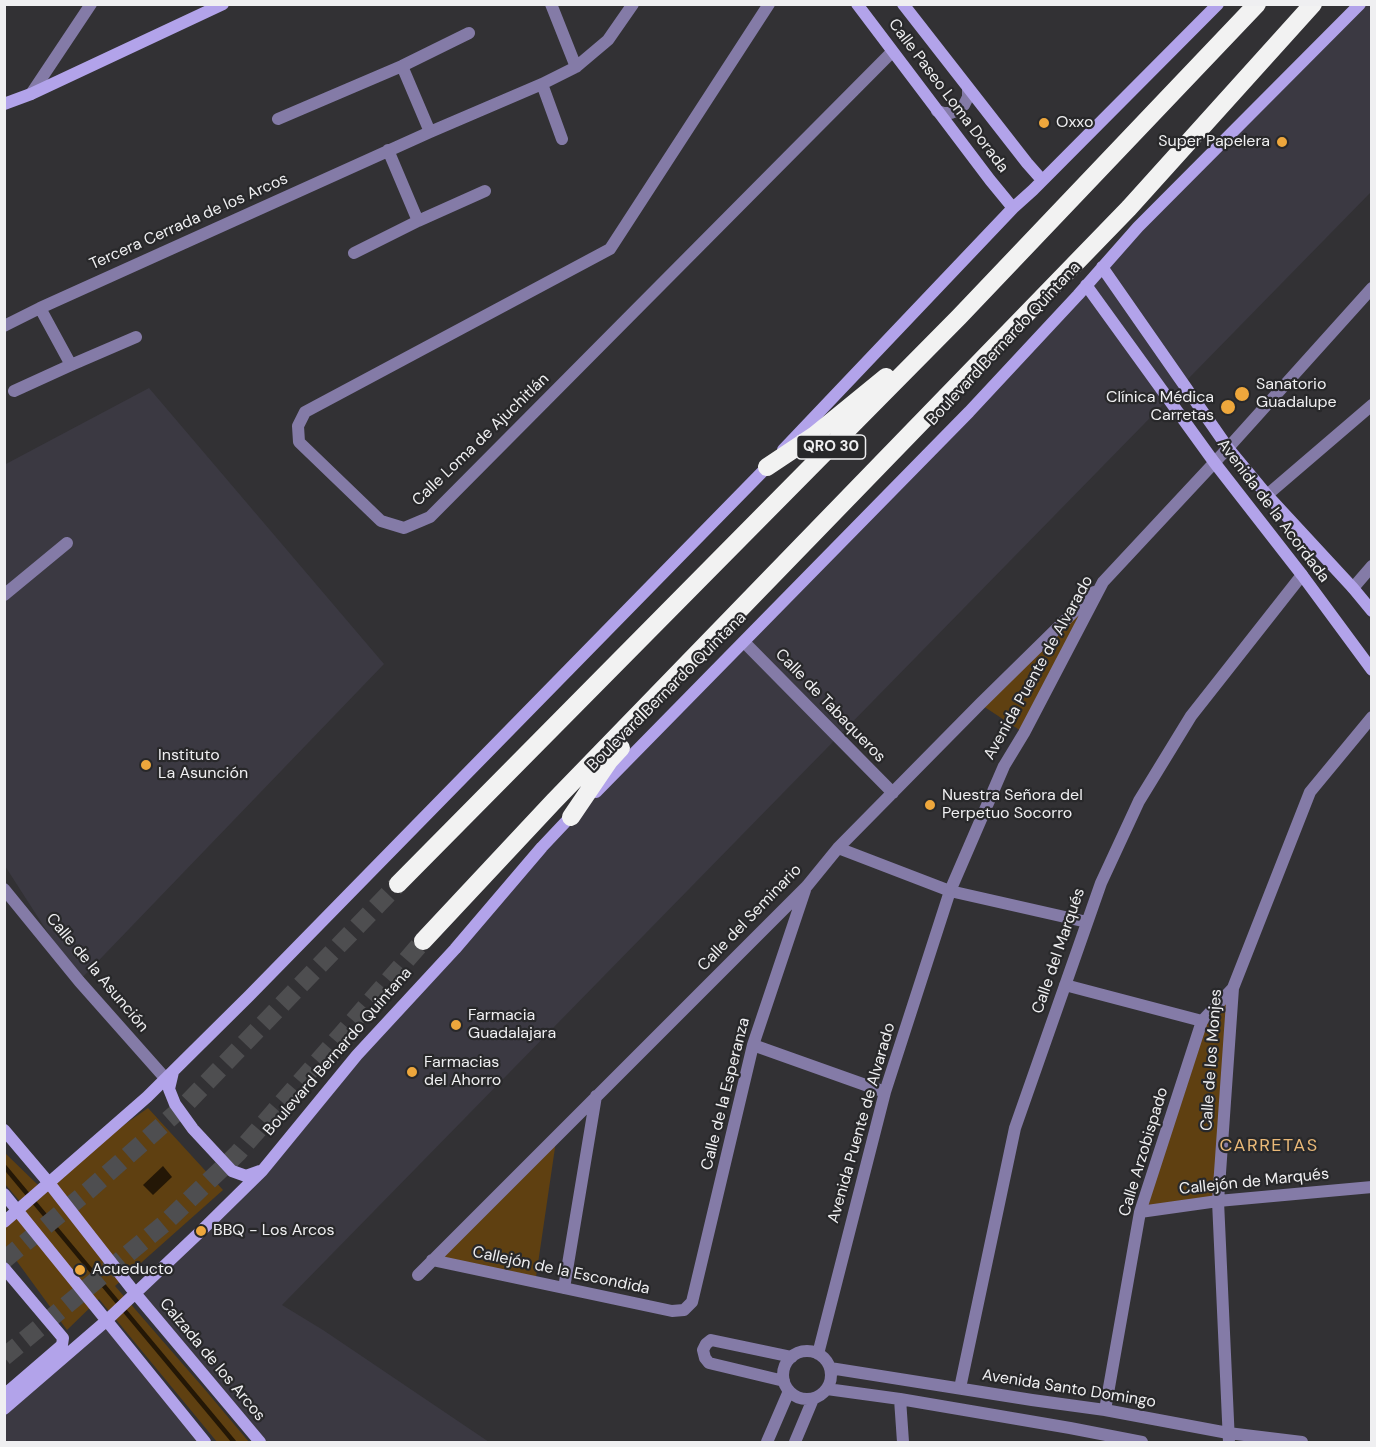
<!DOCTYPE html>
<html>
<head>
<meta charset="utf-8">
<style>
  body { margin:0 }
  #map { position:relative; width:1376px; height:1447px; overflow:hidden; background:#323134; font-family:"DM Sans",sans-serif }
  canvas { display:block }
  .frame { position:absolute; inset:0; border:6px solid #efeff1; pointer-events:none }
</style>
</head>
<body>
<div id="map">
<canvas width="1376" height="1447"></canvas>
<div class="frame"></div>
</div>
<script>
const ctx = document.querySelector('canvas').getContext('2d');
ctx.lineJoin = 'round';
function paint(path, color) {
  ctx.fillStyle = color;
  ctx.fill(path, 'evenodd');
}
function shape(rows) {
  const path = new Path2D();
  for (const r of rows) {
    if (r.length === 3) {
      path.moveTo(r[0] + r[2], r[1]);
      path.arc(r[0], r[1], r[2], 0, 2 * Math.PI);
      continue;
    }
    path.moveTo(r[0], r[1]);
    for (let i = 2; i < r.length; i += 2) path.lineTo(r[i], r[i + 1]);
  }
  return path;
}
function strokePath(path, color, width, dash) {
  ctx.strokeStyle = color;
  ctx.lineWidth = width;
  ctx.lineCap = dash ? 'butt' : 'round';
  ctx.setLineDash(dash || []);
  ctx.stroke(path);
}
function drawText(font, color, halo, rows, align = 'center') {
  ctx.font = font + ' "DM Sans",sans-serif';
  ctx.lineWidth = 4.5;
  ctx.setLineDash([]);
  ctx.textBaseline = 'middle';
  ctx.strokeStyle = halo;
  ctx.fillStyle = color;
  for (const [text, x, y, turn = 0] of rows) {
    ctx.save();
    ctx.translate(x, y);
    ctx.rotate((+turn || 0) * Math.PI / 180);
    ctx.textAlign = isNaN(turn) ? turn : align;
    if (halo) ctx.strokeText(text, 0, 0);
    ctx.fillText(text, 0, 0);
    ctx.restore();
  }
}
paint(shape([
  [1360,5,1371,5,1371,192,282,1305,323,1330,489,1442,260,1442,135,1293,201,1231,542,847],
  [149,388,384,664,79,981,5,866,4,465],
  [106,1321,205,1442,5,1442,4,1409]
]), '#3b3942');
paint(shape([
  [1103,582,1024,733,980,704],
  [1233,988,1218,1201,1140,1212,1202,1021],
  [148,1108,223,1190,115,1286,207,1392,249,1442,217,1442,99,1299,67,1330,5,1245,5,1227,23,1205,5,1184,4,1152,38,1185],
  [557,1134,535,1284,432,1260]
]), '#5f4011');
paint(shape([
  [163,1166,172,1177,153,1195,143,1185]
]), '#241706');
strokePath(shape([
  [4,1166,234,1442]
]), '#241706', 4.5);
strokePath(shape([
  [4,1260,88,1191,185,1105,398,884],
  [4,1357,164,1224,238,1153,423,941]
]), '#4e4e50', 18, [18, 9]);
strokePath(shape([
  [551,4,576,67],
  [769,4,610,249,305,412,298,426,299,442,381,521,404,528,430,517,892,52],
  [402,66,430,132],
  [542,84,562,139],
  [31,94,91,4],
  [937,111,944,113,951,113,958,110,964,105,968,97,968,89],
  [278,119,402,66,469,33],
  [388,150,418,221],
  [354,253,418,221,485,191],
  [40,308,71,365],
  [4,326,40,308,430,132,542,84,576,67,608,40,633,4],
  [14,391,71,365,136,337],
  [1267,495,1372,405],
  [1353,588,1372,566],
  [4,595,67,543],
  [744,642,893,793],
  [838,848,950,891,1087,922],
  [4,889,79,981,165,1078],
  [1065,985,1202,1021],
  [753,1045,885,1092],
  [1140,1212,1218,1201,1372,1187],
  [432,1260,672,1311,684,1310,692,1302,753,1045,805,890],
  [418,1275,807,886,838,848,980,704,1094,592],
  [564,1288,596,1096],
  [807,1375,24],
  [818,1354,885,1092,950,891,1004,766,1024,733,1103,582,1228,448,1372,288],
  [830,1368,1032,1400,1105,1410,1228,1433,1302,1442],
  [784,1381,709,1363,705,1358,703,1350,706,1344,711,1340,792,1357],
  [960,1388,1015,1128,1101,883,1139,801,1191,716,1302,575],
  [827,1389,900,1399,1070,1428,1142,1442],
  [900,1399,903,1442],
  [1105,1410,1140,1212,1202,1021,1233,988],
  [767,1442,789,1391],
  [795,1442,813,1399],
  [1229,1442,1218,1201,1233,988,1310,792,1372,717]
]), '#847ba7', 12);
strokePath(shape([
  [857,4,990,180,1013,208],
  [903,4,1027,163,1042,180],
  [4,104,31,94,223,4],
  [1102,267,1228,448,1267,495,1353,588,1372,611],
  [1086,285,1214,462,1302,575,1372,670],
  [783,450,1013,208,1033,190,1218,4],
  [596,792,969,412,1078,295,1138,227,1360,4],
  [173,1072,169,1089,175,1104,193,1129,232,1171,246,1176,260,1171],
  [4,1130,49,1183,135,1293,260,1442],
  [4,1194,205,1442],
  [4,1222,147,1097,249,996,771,463],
  [4,1268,63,1338,62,1345,4,1395],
  [4,1409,106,1321,201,1231,262,1171,357,1055,455,949,542,847,575,812]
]), '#b2a3ea', 12);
strokePath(shape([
  [767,467,815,435,886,377],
  [571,817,609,761,621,748],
  [398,884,959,317,1257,4],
  [423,941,554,801,1129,208,1313,4]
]), '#f2f2f2', 18);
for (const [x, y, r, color] of [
  [1044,123,6,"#eea73c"],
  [1282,142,6,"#eea73c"],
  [1242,394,8,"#eea73c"],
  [1228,407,8,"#eea73c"],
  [146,765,6,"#eea73c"],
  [930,805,6,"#eea73c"],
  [456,1025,6,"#eea73c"],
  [412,1072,6,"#eea73c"],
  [201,1231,6,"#eea73c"],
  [80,1270,6,"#eea73c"]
]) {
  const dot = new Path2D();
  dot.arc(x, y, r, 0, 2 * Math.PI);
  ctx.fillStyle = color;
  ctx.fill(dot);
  strokePath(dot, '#28282a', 2);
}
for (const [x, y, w] of [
  [831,447,69]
]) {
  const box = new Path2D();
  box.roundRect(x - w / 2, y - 12, w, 24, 4.5);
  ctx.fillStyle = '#28282a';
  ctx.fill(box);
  strokePath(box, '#efeff1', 1.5);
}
drawText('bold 15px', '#efeff1', null, [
  ["QRO 30",831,447]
]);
drawText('16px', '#efeff1', '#28282a', [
  ["Calle Paseo Loma Dorada",948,96,53],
  ["Tercera Cerrada de los Arcos",189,222,-24],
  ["Boulevard Bernardo Quintana",1004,344,-47],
  ["Calle Loma de Ajuchitlán",481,440,-44],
  ["Avenida de la Acordada",1273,511,53],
  ["Avenida Puente de Alvarado",1039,668,-61],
  ["Boulevard Bernardo Quintana",667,692,-45],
  ["Calle de Tabaqueros",830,706,46],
  ["Calle del Seminario",750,918,-46],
  ["Calle del Marqués",1059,951,-71],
  ["Calle de la Asunción",97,973,50],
  ["Boulevard Bernardo Quintana",338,1052,-49],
  ["Calle de los Monjes",1212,1060,-86],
  ["Calle de la Esperanza",726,1094,-76],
  ["Avenida Puente de Alvarado",862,1123,-74],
  ["Calle Arzobispado",1144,1152,-73],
  ["Callejón de Marqués",1254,1182,-6],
  ["Callejón de la Escondida",561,1271,12],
  ["Calzada de los Arcos",212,1360,50],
  ["Avenida Santo Domingo",1069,1389,9]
]);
drawText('16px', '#efeff1', '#28282a', [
  ["Oxxo",1056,123],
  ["Super Papelera",1270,142,"right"],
  ["Sanatorio",1256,385],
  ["Guadalupe",1256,403],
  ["Clínica Médica",1214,398,"right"],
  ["Carretas",1214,416,"right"],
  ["Instituto",158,756],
  ["La Asunción",158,774],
  ["Nuestra Señora del",942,796],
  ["Perpetuo Socorro",942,814],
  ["Farmacia",468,1016],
  ["Guadalajara",468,1034],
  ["Farmacias",424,1063],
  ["del Ahorro",424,1081],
  ["BBQ - Los Arcos",213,1231],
  ["Acueducto",92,1270]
], 'left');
ctx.letterSpacing = '1.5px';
drawText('18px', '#eab978', '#28282a', [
  ["CARRETAS",1269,1146]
]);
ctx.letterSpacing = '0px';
</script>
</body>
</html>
